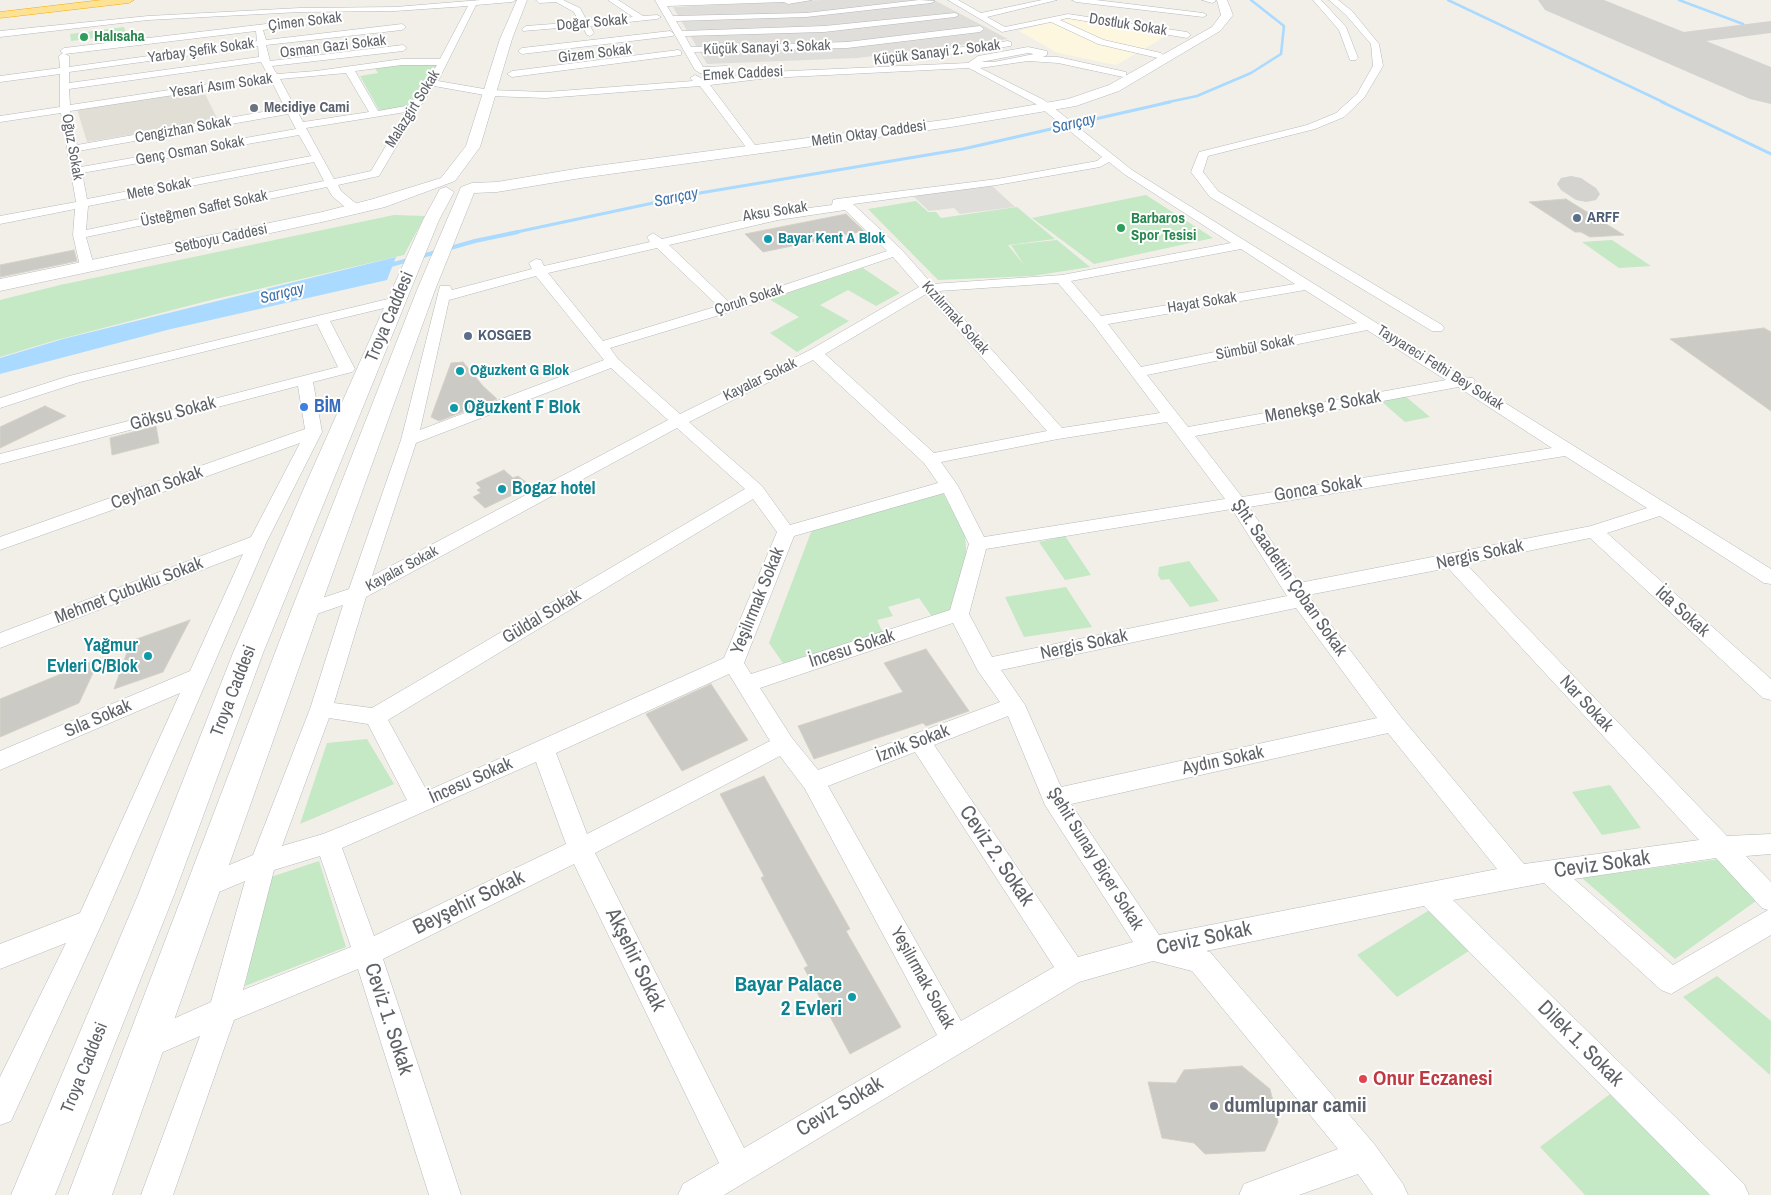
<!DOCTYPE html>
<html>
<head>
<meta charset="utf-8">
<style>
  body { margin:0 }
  canvas { display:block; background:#f1efe8 }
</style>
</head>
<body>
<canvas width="1771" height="1195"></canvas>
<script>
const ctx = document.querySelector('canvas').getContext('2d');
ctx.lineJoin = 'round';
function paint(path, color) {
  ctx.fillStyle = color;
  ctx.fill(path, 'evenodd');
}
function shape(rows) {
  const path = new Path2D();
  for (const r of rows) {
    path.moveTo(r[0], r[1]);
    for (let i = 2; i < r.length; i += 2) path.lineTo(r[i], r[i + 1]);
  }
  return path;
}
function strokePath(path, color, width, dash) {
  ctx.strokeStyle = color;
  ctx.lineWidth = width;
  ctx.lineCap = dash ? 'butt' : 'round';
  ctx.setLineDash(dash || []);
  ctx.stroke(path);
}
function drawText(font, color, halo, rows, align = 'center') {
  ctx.font = font + ' "Archivo Narrow",sans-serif';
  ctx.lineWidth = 4;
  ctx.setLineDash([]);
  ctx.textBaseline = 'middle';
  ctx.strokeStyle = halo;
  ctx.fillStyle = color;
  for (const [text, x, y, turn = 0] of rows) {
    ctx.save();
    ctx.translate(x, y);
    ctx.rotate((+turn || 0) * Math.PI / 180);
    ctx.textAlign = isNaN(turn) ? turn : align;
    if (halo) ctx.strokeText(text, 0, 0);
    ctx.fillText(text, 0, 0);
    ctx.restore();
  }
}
paint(shape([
  [1069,17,1171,33,1116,65,1058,53,1019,31]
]), '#fef7e0');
paint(shape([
  [823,0,934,0,1008,39,858,58,707,64,673,7],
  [989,183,1015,207,960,214,954,208,929,211,912,195]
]), '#e0deda');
paint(shape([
  [203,90,218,120,87,142,77,109]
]), '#e1ded6');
paint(shape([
  [124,27,126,34,71,41,70,34],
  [403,63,438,65,411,107,380,112,360,76,378,73,374,67],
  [1146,195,1213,238,1094,264,1032,218],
  [916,201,928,212,936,212,941,218,1017,207,1055,239,1008,245,1024,265,1011,245,1057,240,1090,267,1032,276,938,280,868,209],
  [394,215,425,216,404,255,207,301,53,341,0,357,0,300,60,285],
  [1612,240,1651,266,1619,268,1582,242],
  [863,268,900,293,876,306,848,290,820,305,849,321,797,352,770,333,799,317,769,299],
  [1405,396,1430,417,1405,422,1381,401],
  [943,493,965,535,967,564,951,612,933,618,919,598,888,607,893,616,877,620,883,633,785,666,769,643,813,527],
  [1065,536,1091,575,1065,580,1039,542],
  [1189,561,1219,601,1190,607,1169,579,1161,580,1158,575,1159,567],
  [1066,587,1092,627,1024,637,1005,597],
  [367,739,394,784,300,824,327,743],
  [1610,785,1641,828,1602,835,1572,792],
  [1719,859,1756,901,1675,959,1582,878],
  [319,861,346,947,245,986,268,878],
  [1431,909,1472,949,1397,997,1357,955],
  [1717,976,1771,1021,1770,1075,1683,997],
  [1614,1091,1721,1195,1585,1195,1540,1147]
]), '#c5e8c5');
paint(shape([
  [396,257,387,280,171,329,0,374,0,358,63,339]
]), '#aadaff');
strokePath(shape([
  [1448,0,1665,103],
  [1679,0,1743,24],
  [1164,103,1197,96,1251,73,1281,54,1284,26,1251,0]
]), '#aadaff', 2.5);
strokePath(shape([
  [1662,102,1771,154],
  [512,233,700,193,963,149,1170,102]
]), '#aadaff', 3);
strokePath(shape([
  [387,266,475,241,518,232]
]), '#aadaff', 4);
paint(shape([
  [1771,21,1771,33,1659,47,1652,45,1649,41,1652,37,1659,35,1771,21],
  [1571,176,1581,178,1596,188,1600,194,1596,200,1586,202,1576,200,1561,190,1557,184,1561,178,1571,176]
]), '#d4d3d0');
paint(shape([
  [1538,0,1604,0,1771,67,1771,104,1750,99,1545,10,1538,0]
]), '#d4d3d0');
const building = shape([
  [1566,199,1624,235,1590,237,1581,232,1575,232,1529,202,1566,199],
  [846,214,864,231,763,252,745,234,846,214],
  [74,250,77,261,0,277,0,265,74,250],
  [1764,328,1771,332,1771,411,1670,339,1764,328],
  [463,362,483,386,497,399,439,421,431,417,451,363,463,362],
  [45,406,66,416,0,448,0,427,45,406],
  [156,426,159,443,112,455,110,438,156,426],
  [504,470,513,478,518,476,531,486,485,508,473,497,481,493,477,490,481,488,476,483,504,470],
  [190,620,163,672,114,689,131,641,190,620],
  [926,649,969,711,926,726,923,723,814,759,798,726,903,692,884,663,926,649],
  [100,658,79,703,0,737,0,699,100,658],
  [711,684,748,740,682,771,646,714,711,684],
  [764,776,850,929,846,931,901,1027,850,1054,804,968,808,966,761,878,764,876,720,794,764,776],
  [1242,1066,1270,1089,1278,1122,1265,1151,1205,1154,1194,1143,1162,1138,1148,1082,1176,1083,1184,1070,1242,1066]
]);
paint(building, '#cccac5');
strokePath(building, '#d6d1c6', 1);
const street = shape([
  [481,0,516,0,512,2,476,5,438,81,490,90,546,92,693,81,690,78,695,75,705,80,768,72,968,63,978,56,1028,47,1047,51,1047,55,1043,57,1058,57,1126,72,1126,76,1123,77,1058,63,1028,61,980,68,1044,100,1132,170,1463,377,1473,378,1475,381,1473,383,1771,569,1771,584,1764,583,1660,516,1607,533,1771,679,1771,700,1763,698,1590,538,1466,564,1727,836,1771,834,1771,854,1746,856,1771,882,1771,935,1671,994,1661,990,1544,883,1453,900,1744,1184,1749,1195,1710,1195,1424,906,1206,951,1210,952,1375,1145,1403,1184,1408,1195,1373,1195,1358,1174,1299,1195,1239,1195,1244,1184,1338,1149,1192,971,1153,961,1079,982,724,1195,678,1195,683,1184,719,1163,574,864,383,959,461,1195,429,1195,358,969,234,1020,173,1195,141,1195,200,1036,147,1059,137,1055,132,1045,137,1035,211,1002,245,881,205,898,196,895,192,887,196,879,253,855,310,709,343,605,305,618,298,616,295,611,298,606,349,589,401,440,440,286,450,286,452,290,532,269,529,263,536,259,541,260,544,266,650,242,647,237,653,233,662,239,778,212,832,205,833,200,837,199,997,179,1097,161,1102,157,1036,104,969,68,768,78,710,85,755,145,750,148,746,147,700,86,546,98,490,96,434,86,419,108,379,176,338,185,341,191,359,206,361,209,359,212,351,212,332,196,327,187,86,237,94,266,87,270,80,266,73,235,75,209,0,224,0,216,76,202,61,113,0,122,0,116,60,107,60,74,0,82,0,76,60,68,59,56,63,53,60,51,64,48,308,19,312,22,311,24,263,30,266,40,402,24,406,27,402,30,266,45,270,61,403,45,407,48,403,51,272,66,277,74,316,71,402,59,440,59,468,6,395,11,300,12,148,20,0,37,0,31,148,16,300,8,395,7,481,0],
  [256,31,257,41,69,67,69,56,65,54,256,31],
  [258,46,259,57,69,83,69,72,258,46],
  [1028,53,1034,54,994,62,981,62,1028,53],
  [261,62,268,75,70,105,69,89,261,62],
  [402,65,437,65,411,105,378,111,355,71,402,65],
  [346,73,369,112,303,122,280,79,346,73],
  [271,80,285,108,77,145,70,111,271,80],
  [406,112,371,171,334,179,306,128,406,112],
  [288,114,296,129,81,167,78,151,288,114],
  [299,135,311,156,87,199,82,173,299,135],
  [314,162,324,181,86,230,88,206,314,162],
  [1109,162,1124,174,1231,243,1062,275,932,284,901,249,853,204,997,185,1100,167,1109,162],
  [845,210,887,251,730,303,669,245,778,220,845,210],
  [657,248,718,306,603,341,548,273,657,248],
  [1241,249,1295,284,1101,316,1071,281,1241,249],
  [893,257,919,287,810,350,680,414,618,359,610,348,733,311,893,257],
  [536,276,604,360,420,430,449,300,536,276],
  [1058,283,1093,324,1160,413,1062,428,939,291,1058,283],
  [1305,290,1357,323,1141,367,1108,324,1305,290],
  [926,294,1047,431,934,453,825,354,926,294],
  [1367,330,1446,380,1188,427,1147,375,1367,330],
  [813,360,924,463,938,483,790,525,762,486,689,422,813,360],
  [611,368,668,420,372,576,416,443,611,368],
  [1458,387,1552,448,1242,497,1195,436,1458,387],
  [1167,422,1225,499,984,537,958,486,941,462,1058,439,1167,422],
  [677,428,745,489,372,708,334,703,366,597,677,428],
  [1565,456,1647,508,1591,526,1299,583,1249,507,1565,456],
  [944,493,969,544,950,610,751,674,744,663,794,536,944,493],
  [753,499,777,532,724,658,427,791,388,720,753,499],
  [1232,509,1287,596,992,657,969,614,986,549,1232,509],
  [1448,568,1699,840,1524,864,1401,717,1308,595,1448,568],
  [1296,608,1377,718,1061,787,1025,705,1001,670,1296,608],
  [953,623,978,671,1000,702,818,770,792,738,760,688,953,623],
  [729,674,770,741,587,834,556,753,729,674],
  [1008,716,1045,805,1133,942,1078,957,934,745,1008,716],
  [329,718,368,724,407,800,323,834,282,846,329,718],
  [1388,733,1497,869,1159,935,1071,804,1388,733],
  [915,752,1054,967,961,1021,828,786,915,752],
  [780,756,805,789,937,1035,744,1148,595,853,780,756],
  [536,762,566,844,374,936,342,848,536,762],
  [320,856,351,947,243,990,274,870,320,856],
  [1716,858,1762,908,1768,910,1673,965,1574,879,1716,858],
  [536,0,563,0,580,8,587,21,633,17,608,0,618,0,643,16,657,15,661,17,657,19,590,26,594,33,590,36,587,35,582,26,523,31,522,29,526,26,579,22,574,12,556,2,539,3,536,0],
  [655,0,812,0,788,4,784,2,667,6,673,16,806,13,919,0,935,1,931,3,806,17,676,21,682,31,824,26,955,13,959,15,955,17,824,32,685,36,691,47,847,42,980,26,984,29,980,32,847,48,694,52,703,67,727,66,732,69,727,72,700,73,695,70,655,0],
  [948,0,958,0,981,13,1042,0,1057,0,987,17,1005,27,1068,14,1187,32,1191,35,1187,38,1067,18,1060,20,1104,40,1161,53,1163,55,1158,58,1098,44,1051,22,1002,32,948,0],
  [1072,0,1096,0,1203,13,1207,15,1203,17,1076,2,1072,0],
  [1202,0,1215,0,1216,1,1212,3,1202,0],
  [1313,0,1321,0,1346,27,1358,58,1356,60,1350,60,1339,30,1313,0],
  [1329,0,1338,0,1352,11,1379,44,1383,66,1364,98,1344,117,1315,129,1208,156,1203,172,1218,191,1442,325,1444,328,1442,331,1432,331,1210,197,1191,172,1199,152,1307,125,1336,113,1357,94,1373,66,1371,44,1346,15,1329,0],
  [670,31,674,34,673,36,522,54,518,51,522,48,670,31],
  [1008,41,1011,42,1011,46,918,59,913,56,918,53,1008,41],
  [678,50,681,51,681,55,512,77,507,74,512,71,678,50],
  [396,297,401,298,403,301,401,304,330,321,355,369,352,372,313,382,322,432,267,541,103,921,11,1121,0,1125,0,1077,66,943,0,969,0,944,80,913,180,693,0,770,0,751,190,671,243,554,0,648,0,633,251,537,300,443,0,550,0,537,305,429,298,386,0,464,0,454,338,367,317,324,80,382,0,408,0,398,69,376,396,297]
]);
const secondary = shape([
  [517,0,527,0,512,39,480,147,455,181,385,207,322,222,0,291,0,279,322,212,373,199,441,178,466,146,500,39,517,0],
  [1217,0,1227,0,1233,15,1220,31,1119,91,1076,106,951,127,581,178,497,192,474,193,435,290,319,611,112,1195,68,1195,291,611,417,290,461,187,472,183,497,182,581,168,951,119,1068,99,1109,85,1212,27,1221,15,1217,0],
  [446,187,454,192,439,220,263,653,174,895,55,1195,11,1195,138,895,233,653,304,488,423,220,440,189,446,187]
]);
const highway = shape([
  [101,0,134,0,129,3,0,18,0,12,101,0]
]);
strokePath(street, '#b5b8bc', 1);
strokePath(secondary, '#b6babf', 1);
strokePath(highway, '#f9ab00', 1);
paint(street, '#fff');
paint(secondary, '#fff');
paint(highway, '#fde293');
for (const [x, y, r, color] of [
  [84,37,5,"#2e9e5b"],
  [254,108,5,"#6b7280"],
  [1577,218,5,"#5c6f8a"],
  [1121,228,5,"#2e9e5b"],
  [768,239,5,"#0f9aa8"],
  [468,336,5,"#5c6f8a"],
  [460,371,5,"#0f9aa8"],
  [304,407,5,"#3f7fe0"],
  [454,408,5,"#0f9aa8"],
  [502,489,5,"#0f9aa8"],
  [148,656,5,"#0f9aa8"],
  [852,997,5,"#0f9aa8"],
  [1363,1079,5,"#e0444e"],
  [1214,1106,5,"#6b7280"]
]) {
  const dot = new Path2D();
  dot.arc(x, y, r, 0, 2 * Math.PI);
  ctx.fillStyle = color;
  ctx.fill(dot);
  strokePath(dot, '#fff', 2);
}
drawText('15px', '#5f6368', '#fff', [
  ["Çimen Sokak",305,22,-7],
  ["Doğar Sokak",592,23,-5],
  ["Dostluk Sokak",1128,25,9],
  ["Osman Gazi Sokak",333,47,-7],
  ["Küçük Sanayi 3. Sokak",767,48,-2],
  ["Yarbay Şefik Sokak",201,51,-8],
  ["Küçük Sanayi 2. Sokak",937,53,-7],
  ["Gizem Sokak",595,54,-7],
  ["Emek Caddesi",743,74,-3],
  ["Yesari Asım Sokak",221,86,-8],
  ["Malazgirt Sokak",413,109,-58],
  ["Cengizhan Sokak",183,130,-10],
  ["Metin Oktay Caddesi",869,134,-8],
  ["Oğuz Sokak",72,147,80],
  ["Genç Osman Sokak",190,151,-10],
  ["Mete Sokak",159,189,-11],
  ["Üsteğmen Saffet Sokak",204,209,-12],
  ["Aksu Sokak",775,212,-9],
  ["Setboyu Caddesi",221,239,-12],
  ["Çoruh Sokak",749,300,-18],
  ["Hayat Sokak",1202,303,-9],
  ["Kızılırmak Sokak",955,318,48],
  ["Sümbül Sokak",1255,348,-11],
  ["Tayyareci Fethi Bey Sokak",1440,368,32],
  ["Kayalar Sokak",760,380,-26],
  ["Kayalar Sokak",402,569,-28]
]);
drawText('bold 15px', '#27864d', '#fff', [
  ["Halısaha",94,37],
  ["Barbaros",1131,219],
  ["Spor Tesisi",1131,236]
], 'left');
drawText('bold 15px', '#5b616d', '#fff', [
  ["Mecidiye Cami",264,108]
], 'left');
drawText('bold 15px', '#4e5e75', '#fff', [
  ["ARFF",1587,218],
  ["KOSGEB",478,336]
], 'left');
drawText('bold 15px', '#0d838f', '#fff', [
  ["Bayar Kent A Blok",778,239],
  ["Oğuzkent G Blok",470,371]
], 'left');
drawText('italic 16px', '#4174aa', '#fff', [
  ["Sarıçay",1074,124,-13],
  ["Sarıçay",676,198,-12],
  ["Sarıçay",282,294,-14]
]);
drawText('18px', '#5f6368', '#fff', [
  ["Troya Caddesi",390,317,-67],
  ["Menekşe 2 Sokak",1323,407,-10],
  ["Göksu Sokak",173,414,-15],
  ["Ceyhan Sokak",157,488,-20],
  ["Gonca Sokak",1318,489,-9],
  ["Nergis Sokak",1480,555,-12],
  ["Şht. Saadettin Çoban Sokak",1289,578,55],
  ["Mehmet Çubuklu Sokak",129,591,-21],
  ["Yeşilırmak Sokak",758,601,-68],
  ["İda Sokak",1682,612,42],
  ["Güldal Sokak",542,617,-31],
  ["Nergis Sokak",1084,645,-12],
  ["İncesu Sokak",852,649,-18],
  ["Troya Caddesi",234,691,-69],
  ["Nar Sokak",1586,704,47],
  ["Sıla Sokak",98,719,-23],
  ["İznik Sokak",913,744,-21],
  ["Aydın Sokak",1223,761,-12],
  ["İncesu Sokak",471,781,-24],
  ["Şehit Sunay Biçer Sokak",1095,859,58],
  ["Yeşilırmak Sokak",922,978,61],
  ["Troya Caddesi",85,1068,-68]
]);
drawText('bold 18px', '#366cbe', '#fff', [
  ["BİM",314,407]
], 'left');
drawText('bold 18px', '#0d838f', '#fff', [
  ["Oğuzkent F Blok",464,408],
  ["Bogaz hotel",512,489],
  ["Yağmur",138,646,"right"],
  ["Evleri C/Blok",138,667,"right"]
], 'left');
drawText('21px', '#5f6368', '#fff', [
  ["Ceviz 2. Sokak",996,856,56],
  ["Ceviz Sokak",1602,865,-8],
  ["Beyşehir Sokak",469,903,-26],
  ["Ceviz Sokak",1204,939,-12],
  ["Akşehir Sokak",635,960,64],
  ["Ceviz 1. Sokak",388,1019,72],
  ["Dilek 1. Sokak",1580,1044,45],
  ["Ceviz Sokak",840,1107,-31]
]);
drawText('bold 21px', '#0d838f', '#fff', [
  ["Bayar Palace",842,985],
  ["2 Evleri",842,1009]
], 'right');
drawText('bold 21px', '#be3a42', '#fff', [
  ["Onur Eczanesi",1373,1079]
], 'left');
drawText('bold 21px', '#5b616d', '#fff', [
  ["dumlupınar camii",1224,1106]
], 'left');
</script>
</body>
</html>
